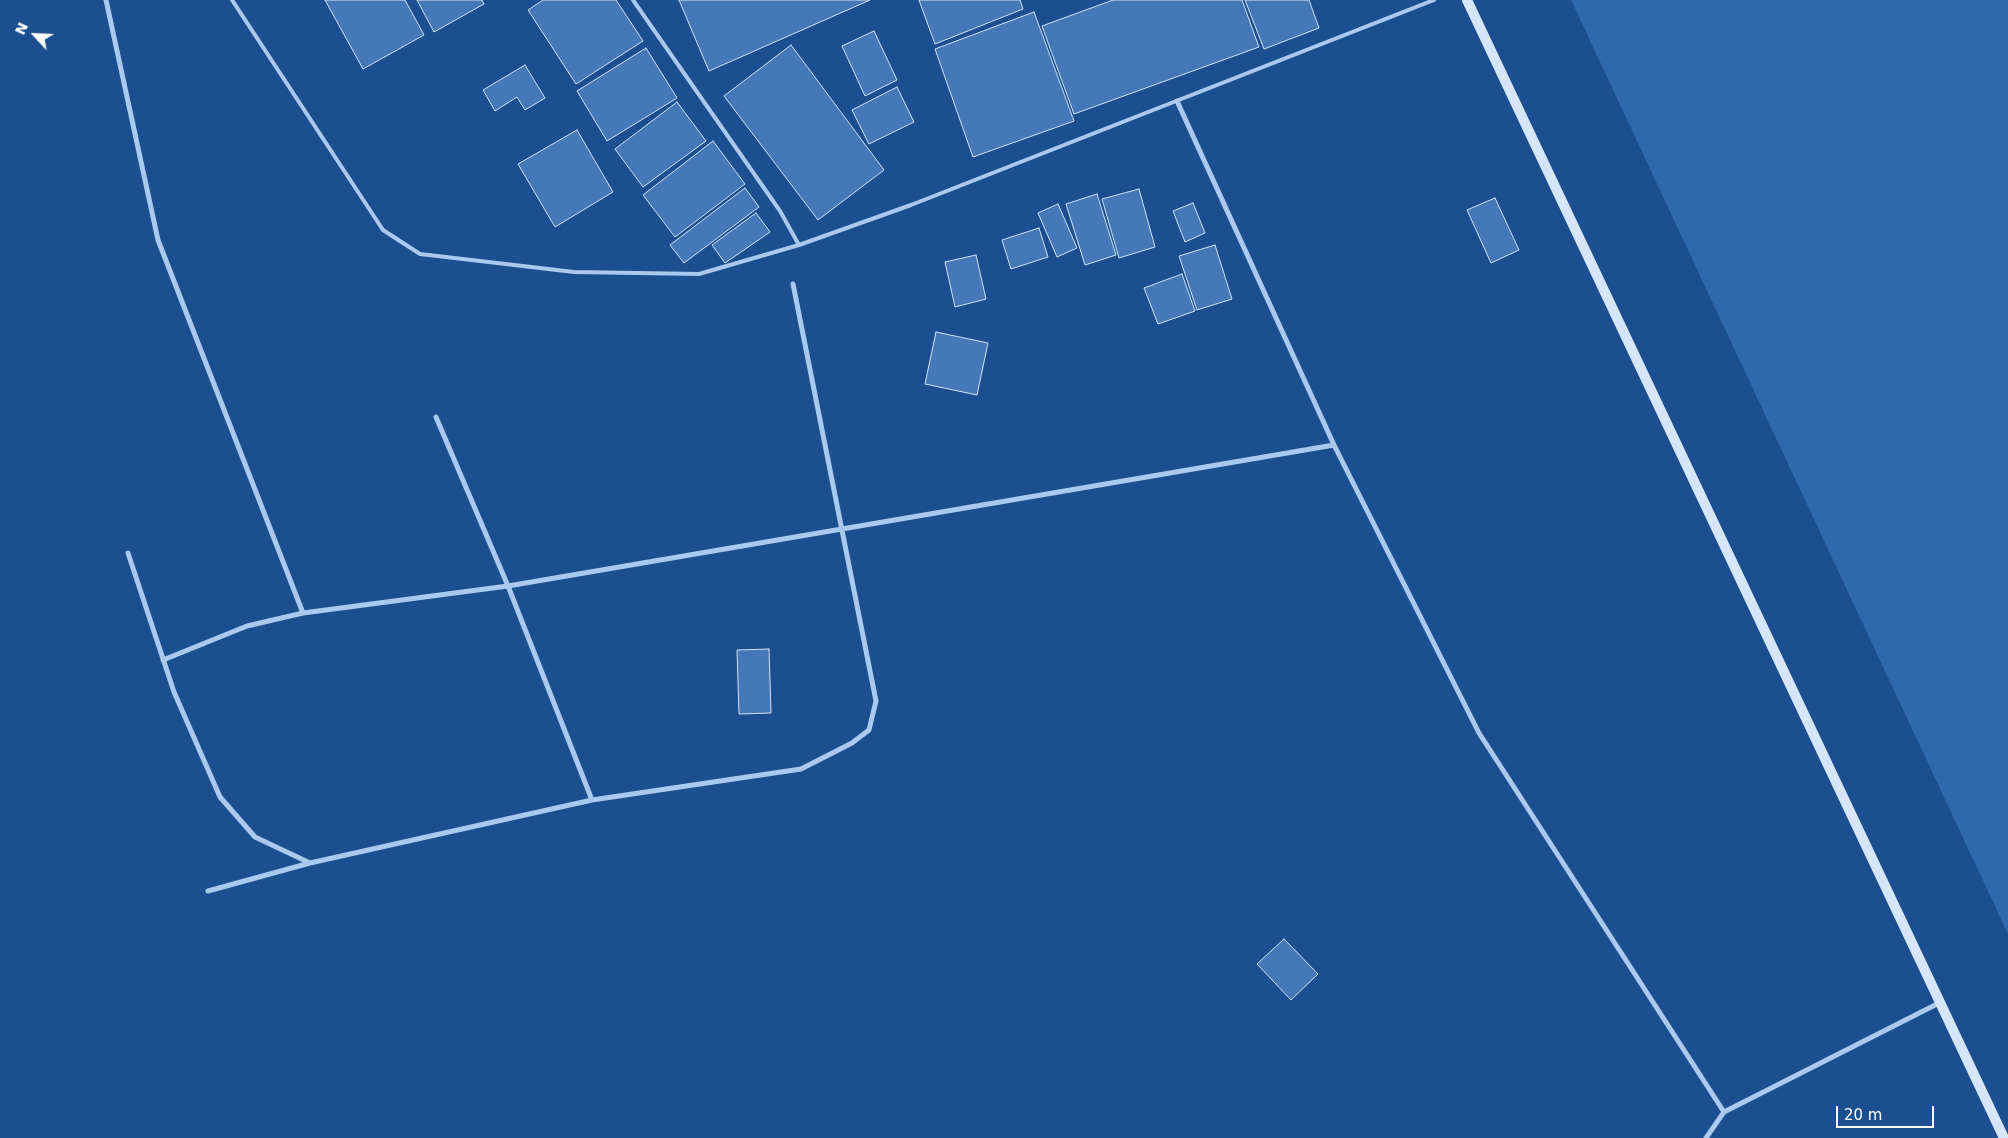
<!DOCTYPE html>
<html>
<head>
<meta charset="utf-8">
<style>
  body { margin:0 }
  #map { position:relative; width:2008px; height:1138px; overflow:hidden; background:#1b4f8f; font-family:"DejaVu Sans",sans-serif }
  canvas { display:block }
  .north { position:absolute; left:10px; top:10px; width:50px; height:50px; -webkit-text-stroke:4px #1b4f8f; paint-order:stroke; rotate:295deg; font-size:14px; font-weight:700; line-height:20px; text-align:center; color:#fff }
  .north::after { content:''; display:block; margin:auto; width:18px; height:22px; background:#fff; clip-path:polygon(50% 0,100% 100%,50% 72%,0 100%) }
  .scale { position:absolute; left:1836px; top:1106px; width:98px; height:22px; box-sizing:border-box; border:2px solid #fff; border-top:0; padding-left:6px; font-size:15px; line-height:18px; white-space:nowrap; color:#fff; -webkit-text-stroke:4px #1b4f8f; paint-order:stroke }
</style>
</head>
<body>
<div id="map">
<canvas width="2008" height="1138"></canvas>
<div class="north">N</div>
<div class="scale">20 m</div>
</div>
<script>
const ctx = document.querySelector('canvas').getContext('2d');
ctx.lineJoin = 'round';
function paint(path, color) {
  ctx.fillStyle = color;
  ctx.fill(path, 'evenodd');
}
function shape(rows) {
  const path = new Path2D();
  for (const r of rows) {
    path.moveTo(r[0], r[1]);
    for (let i = 2; i < r.length; i += 2) path.lineTo(r[i], r[i + 1]);
  }
  return path;
}
function strokePath(path, color, width, dash) {
  ctx.strokeStyle = color;
  ctx.lineWidth = width;
  ctx.lineCap = dash ? 'butt' : 'round';
  ctx.setLineDash(dash || []);
  ctx.stroke(path);
}
paint(shape([
  [1571,0,2008,0,2008,934]
]), '#2e69ad');
const building = shape([
  [325,0,405,0,424,35,363,69,325,0],
  [417,0,482,0,484,4,434,32,417,0],
  [543,0,616,0,643,41,576,84,528,10,543,0],
  [679,0,870,0,709,71,679,0],
  [919,0,1020,0,1023,9,935,44,919,0],
  [1113,0,1242,0,1259,47,1074,114,1042,26,1113,0],
  [1245,0,1309,0,1319,28,1264,49,1245,0],
  [1034,12,1074,121,973,157,935,49,1034,12],
  [874,31,897,80,865,96,842,46,874,31],
  [791,45,884,170,818,220,724,96,791,45],
  [646,48,677,98,607,141,577,91,646,48],
  [525,65,545,98,525,110,517,97,495,111,483,90,525,65],
  [897,87,914,122,869,144,852,110,897,87],
  [677,102,706,141,643,187,615,149,677,102],
  [577,130,613,192,555,227,518,164,577,130],
  [713,141,745,184,675,237,643,195,713,141],
  [745,188,759,207,684,263,670,245,745,188],
  [1139,189,1155,247,1119,258,1102,199,1139,189],
  [1097,194,1116,255,1085,265,1066,204,1097,194],
  [1495,198,1519,250,1491,263,1467,210,1495,198],
  [1193,203,1205,233,1185,242,1173,211,1193,203],
  [1058,204,1077,248,1057,257,1038,213,1058,204],
  [756,213,770,232,725,263,712,245,756,213],
  [1039,228,1048,257,1011,269,1002,240,1039,228],
  [1215,245,1232,299,1197,310,1179,256,1215,245],
  [976,255,986,299,955,307,945,262,976,255],
  [1182,274,1195,311,1158,324,1144,288,1182,274],
  [936,332,988,343,977,395,925,384,936,332],
  [769,649,771,713,739,714,737,650,769,649],
  [1284,939,1318,974,1291,1000,1257,964,1284,939]
]);
paint(building, '#4478b7');
strokePath(building, '#cfe3fa', 1);
strokePath(shape([
  [232,0,383,230,420,254,574,272,699,274,799,245],
  [633,0,780,211,799,245,911,205,1434,0]
]), '#a9c9ee', 4);
strokePath(shape([
  [106,0,158,240,303,613],
  [1177,101,1334,445,1479,733,1724,1112],
  [436,417,508,586,592,800],
  [128,553,174,692,220,797,255,837,310,863],
  [163,660,247,626,303,613,508,586,1334,445],
  [208,891,310,863,592,800,801,769,852,743,869,730,876,701,793,284],
  [1706,1138,1724,1112,1941,1002]
]), '#a9c9ee', 5);
strokePath(shape([
  [1467,0,2004,1138]
]), '#d6e6fa', 10);
</script>
</body>
</html>
